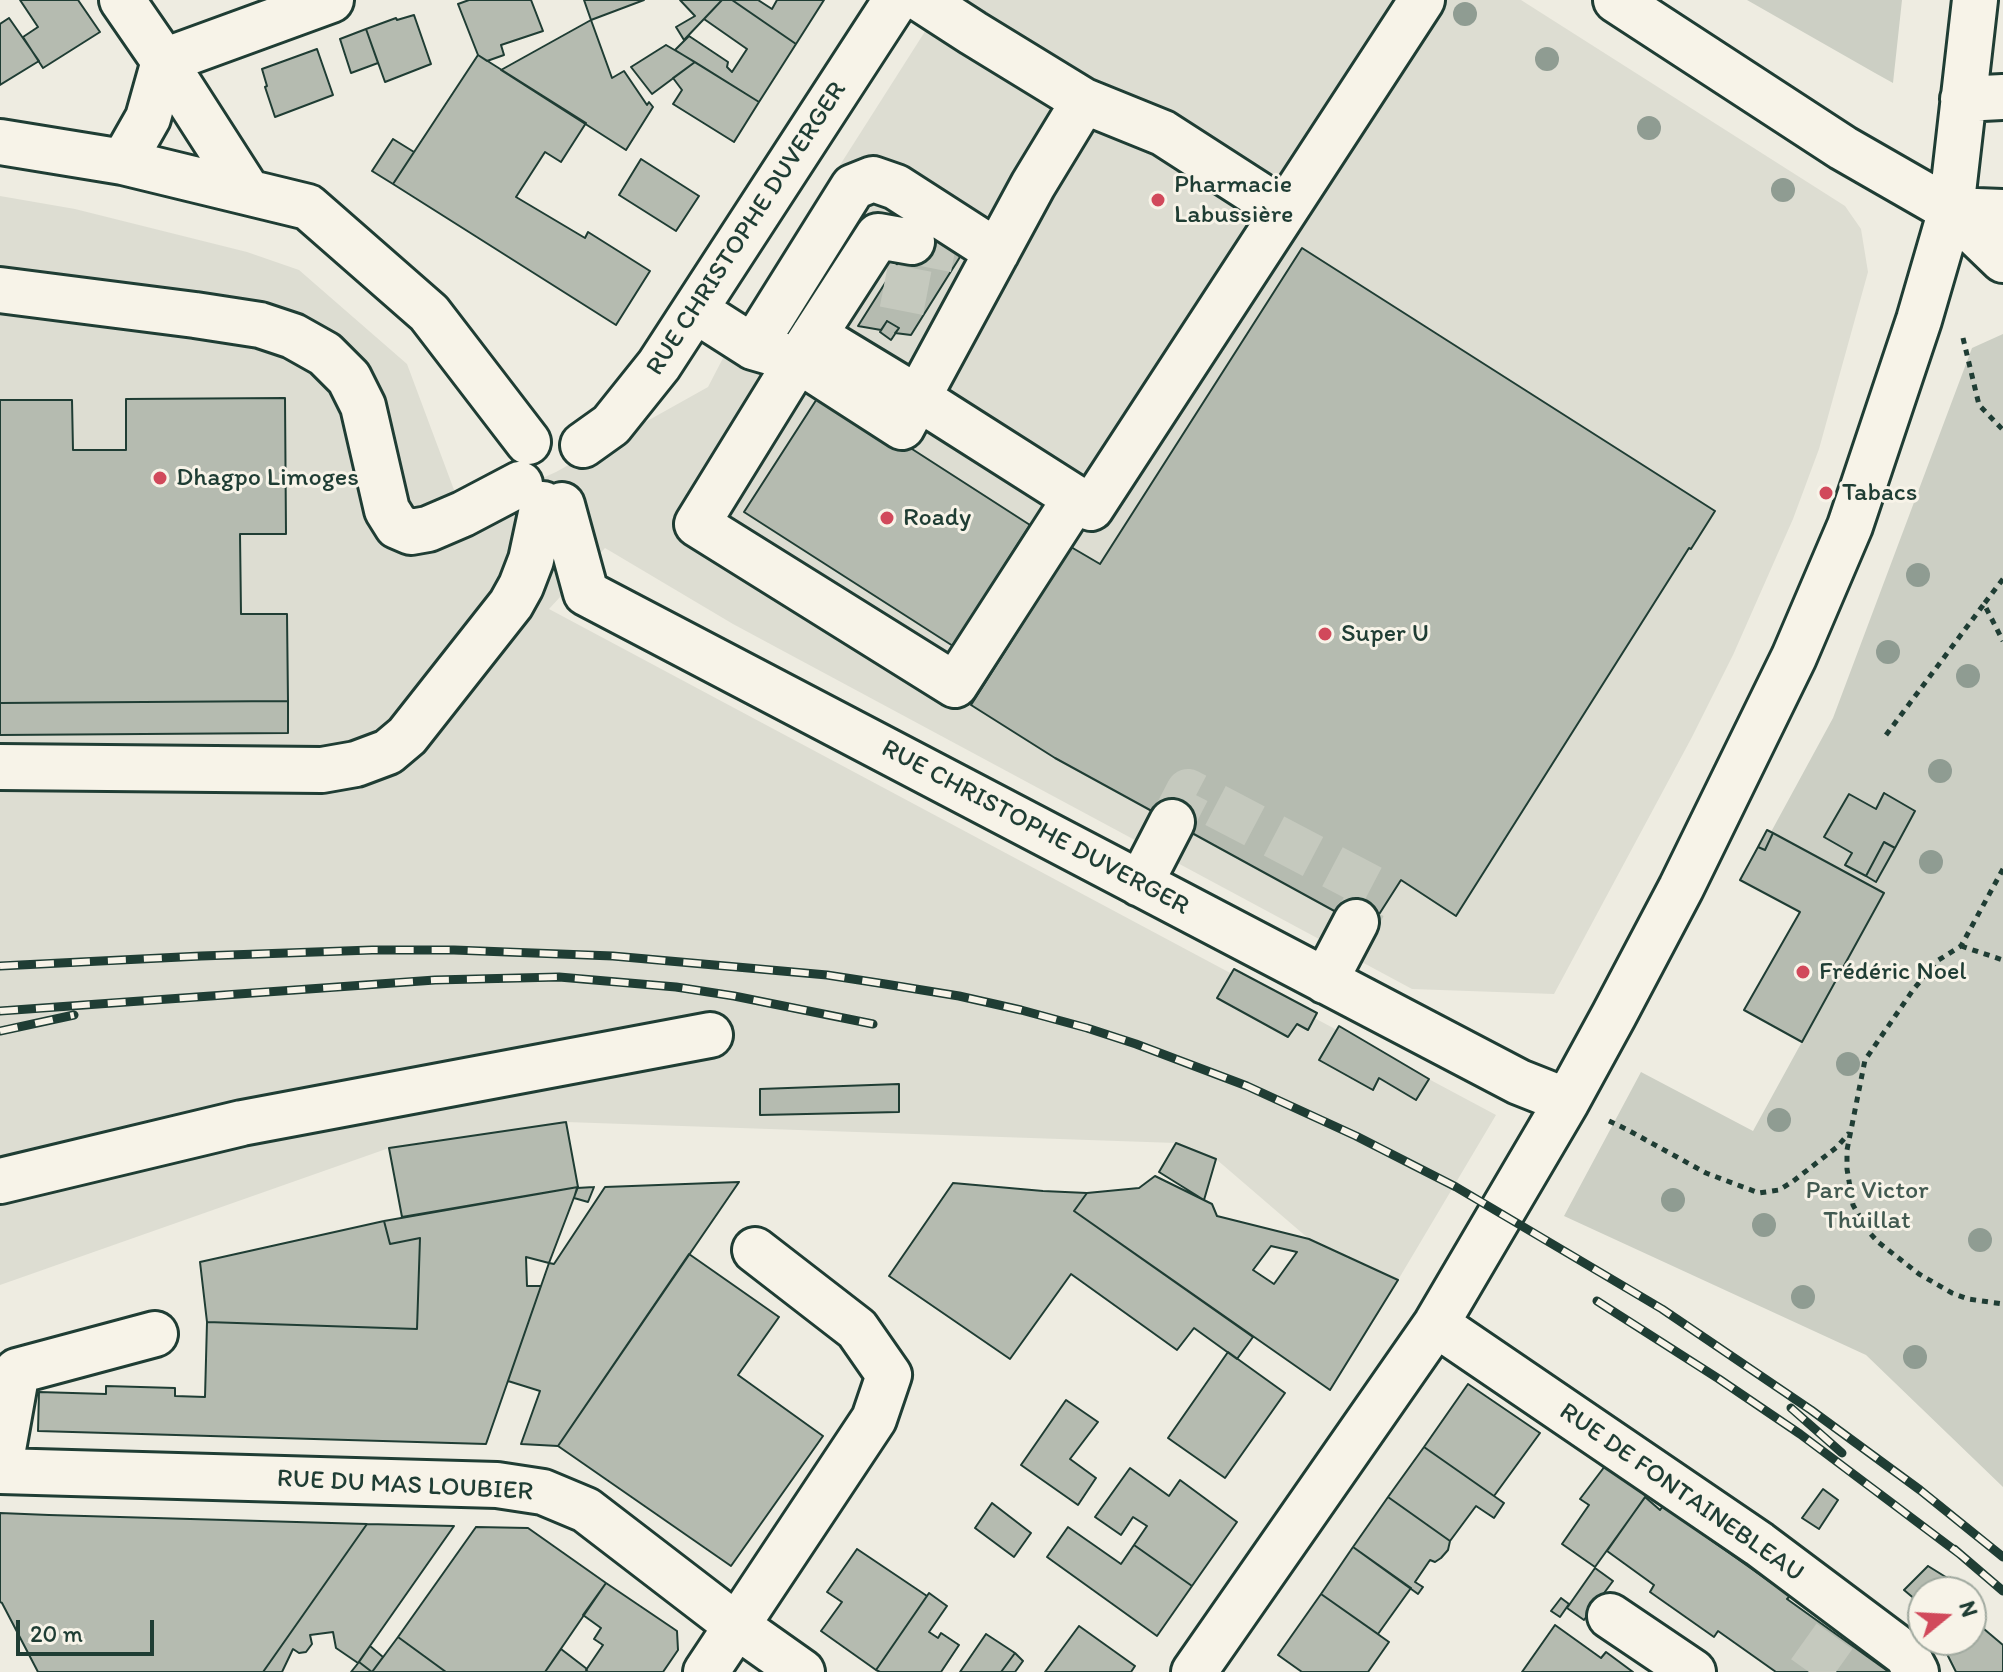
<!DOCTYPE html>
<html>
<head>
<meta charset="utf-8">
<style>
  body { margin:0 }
  #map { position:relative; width:2003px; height:1672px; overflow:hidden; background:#eeece1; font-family:Itim,sans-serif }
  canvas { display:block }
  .north { position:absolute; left:1907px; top:1576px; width:80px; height:80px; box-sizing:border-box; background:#f7f3e8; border:2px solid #a1aaa0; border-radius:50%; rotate:72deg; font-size:22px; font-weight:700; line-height:32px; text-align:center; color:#1f3d34 }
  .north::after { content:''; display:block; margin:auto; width:28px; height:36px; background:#d1495b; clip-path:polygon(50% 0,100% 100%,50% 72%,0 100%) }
  .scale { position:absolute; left:16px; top:1620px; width:138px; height:36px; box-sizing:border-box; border:4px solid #1f3d34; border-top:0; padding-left:10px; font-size:24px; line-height:28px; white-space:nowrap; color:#1f3d34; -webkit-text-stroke:6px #f7f3e8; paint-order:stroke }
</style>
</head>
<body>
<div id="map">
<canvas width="2003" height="1672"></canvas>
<div class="north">N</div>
<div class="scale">20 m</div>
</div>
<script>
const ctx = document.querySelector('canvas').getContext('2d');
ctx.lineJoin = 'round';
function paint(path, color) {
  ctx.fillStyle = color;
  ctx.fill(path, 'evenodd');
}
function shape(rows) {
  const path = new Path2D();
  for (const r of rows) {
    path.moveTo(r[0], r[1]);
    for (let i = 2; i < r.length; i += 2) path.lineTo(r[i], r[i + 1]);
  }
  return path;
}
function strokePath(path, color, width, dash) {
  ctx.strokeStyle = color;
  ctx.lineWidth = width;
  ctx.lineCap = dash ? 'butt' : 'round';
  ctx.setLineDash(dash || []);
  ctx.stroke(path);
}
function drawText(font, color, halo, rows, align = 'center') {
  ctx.font = font + ' Itim,sans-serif';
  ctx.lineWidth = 6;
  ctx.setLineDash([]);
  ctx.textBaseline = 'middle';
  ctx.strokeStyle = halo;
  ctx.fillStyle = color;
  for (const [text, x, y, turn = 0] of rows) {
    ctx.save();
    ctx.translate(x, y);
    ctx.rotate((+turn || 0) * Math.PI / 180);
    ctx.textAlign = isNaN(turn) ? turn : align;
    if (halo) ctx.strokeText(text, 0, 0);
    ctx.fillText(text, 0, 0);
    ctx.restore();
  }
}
paint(shape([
  [945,0,1521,0,1845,206,1861,229,1868,272,1819,449,1793,519,1733,655,1692,737,1554,994,1412,989,733,624,605,548,549,609,1496,1115,1398,1280,1309,1239,1216,1159,1176,1143,566,1122,389,1148,0,1285,0,196,75,209,247,252,299,270,407,364,463,514,556,472,708,387,749,308]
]), '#ddddd2');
paint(shape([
  [1747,0,1902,0,1893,83,1875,73],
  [2003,334,2003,1487,1866,1355,1564,1216,1641,1072,1753,1131,1883,894,1771,832,1833,718,1972,348]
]), '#cccfc4');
const building = shape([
  [20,0,78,0,100,32,43,68,23,37,38,27,20,0],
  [469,0,531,0,543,31,501,45,504,55,487,61,478,55,458,4,469,0],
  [584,0,644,0,591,20,584,0],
  [680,0,722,0,684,40,676,27,695,16,680,0],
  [722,0,732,0,796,44,759,102,675,50,689,36,728,62,727,67,732,72,747,49,704,19,722,0],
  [732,0,758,0,772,9,777,0,824,0,796,44,732,0],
  [414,15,431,64,385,82,366,29,396,18,397,20,414,15],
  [9,18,39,61,0,85,0,24,9,18],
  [591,20,612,78,624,71,647,105,649,102,653,107,626,150,501,70,591,20],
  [366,29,378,63,351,73,340,39,366,29],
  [666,45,695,62,652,94,631,67,666,45],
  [317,49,333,95,275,117,265,87,267,86,262,69,317,49],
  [478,55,586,123,561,162,545,152,516,197,585,238,588,232,650,271,616,325,393,184,478,55],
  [695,62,759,102,734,142,673,104,682,90,673,78,695,62],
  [393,139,414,152,393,184,372,171,393,139],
  [641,159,699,196,676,231,619,195,641,159],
  [918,231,970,241,911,335,895,333,899,328,887,321,881,330,858,326,918,231],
  [1302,248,1715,511,1691,549,1689,548,1456,916,1401,880,1369,930,1055,758,971,705,1071,547,1100,564,1302,248],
  [887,321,899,328,891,340,880,332,887,321],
  [822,391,1030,525,953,646,744,512,822,391],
  [285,398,286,534,240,534,241,614,287,614,288,701,0,703,0,400,72,400,73,450,126,450,126,399,285,398],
  [288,701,288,733,0,735,0,703,288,701],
  [1884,793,1915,811,1895,848,1884,842,1866,876,1845,865,1852,853,1824,837,1849,794,1876,809,1884,793],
  [1767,830,1773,833,1765,850,1758,847,1767,830],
  [1773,833,1884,893,1802,1042,1744,1010,1800,912,1740,880,1758,847,1765,850,1773,833],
  [1884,842,1895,848,1876,882,1866,876,1884,842],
  [1234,969,1317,1013,1308,1030,1297,1024,1288,1037,1217,998,1234,969],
  [1339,1026,1429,1079,1416,1100,1379,1078,1373,1090,1319,1060,1339,1026],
  [899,1084,899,1112,760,1115,760,1089,899,1084],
  [566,1122,578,1187,402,1217,389,1148,566,1122],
  [1176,1143,1216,1159,1204,1200,1159,1172,1176,1143],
  [1155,1176,1212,1204,1217,1216,1309,1239,1398,1280,1330,1390,1074,1211,1087,1193,1139,1188,1155,1176],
  [1271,1246,1297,1252,1274,1284,1253,1270,1271,1246],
  [739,1182,558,1446,521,1444,540,1391,508,1381,549,1263,554,1264,605,1187,739,1182],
  [953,1183,1043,1191,1087,1193,1074,1211,1253,1337,1237,1359,1194,1328,1177,1350,1071,1274,1010,1359,889,1276,953,1183],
  [578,1187,549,1263,526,1257,527,1286,541,1286,486,1444,38,1431,39,1392,106,1394,106,1386,175,1388,175,1396,205,1397,207,1322,417,1329,420,1238,390,1244,384,1221,578,1187],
  [594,1187,588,1202,574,1198,577,1188,594,1187],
  [384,1221,390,1244,420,1238,417,1329,207,1322,200,1262,384,1221],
  [689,1254,779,1317,738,1375,823,1436,731,1566,558,1446,689,1254],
  [1228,1352,1285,1393,1225,1478,1168,1438,1228,1352],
  [1468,1384,1540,1433,1494,1496,1424,1447,1468,1384],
  [1066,1400,1098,1422,1070,1459,1096,1478,1078,1505,1021,1465,1066,1400],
  [1424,1447,1504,1503,1494,1518,1476,1506,1450,1541,1388,1497,1424,1447],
  [1605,1466,1651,1489,1595,1567,1562,1544,1589,1505,1580,1499,1605,1466],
  [1130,1468,1169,1496,1180,1480,1237,1522,1192,1586,1134,1545,1147,1526,1133,1517,1121,1535,1095,1517,1130,1468],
  [1823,1489,1838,1500,1819,1529,1802,1518,1823,1489],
  [1388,1497,1450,1541,1448,1550,1441,1558,1435,1562,1430,1560,1415,1582,1423,1587,1418,1594,1353,1547,1388,1497],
  [1645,1497,1660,1510,1663,1506,1790,1596,1787,1599,1889,1672,1776,1672,1718,1631,1714,1637,1650,1592,1654,1585,1607,1551,1645,1497],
  [992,1503,1031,1533,1014,1557,975,1528,992,1503],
  [0,1513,49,1515,367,1524,263,1672,38,1672,2,1603,0,1602,0,1513],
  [367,1524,454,1526,358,1663,336,1648,333,1632,310,1635,312,1644,306,1652,299,1653,293,1649,282,1672,263,1672,367,1524],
  [476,1527,528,1528,606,1583,545,1672,446,1672,398,1637,476,1527],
  [1068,1527,1121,1564,1134,1545,1192,1586,1157,1636,1047,1557,1068,1527],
  [1353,1547,1411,1588,1378,1634,1321,1594,1353,1547],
  [857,1549,927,1596,876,1670,821,1631,842,1602,827,1592,857,1549],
  [1928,1566,1957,1584,1947,1592,1923,1592,1923,1606,1904,1590,1928,1566],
  [1595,1568,1613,1581,1584,1620,1567,1608,1595,1568],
  [606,1583,677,1631,678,1650,663,1672,588,1672,586,1670,603,1645,594,1639,601,1628,583,1615,606,1583],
  [929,1593,947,1606,929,1632,938,1638,941,1633,959,1645,941,1672,880,1672,876,1670,929,1593],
  [1321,1594,1389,1642,1368,1672,1302,1672,1278,1655,1321,1594],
  [1561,1598,1569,1604,1560,1617,1551,1611,1561,1598],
  [1971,1618,2003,1645,2003,1672,1956,1672,1940,1640,1971,1640,1971,1618],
  [1555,1625,1601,1658,1606,1652,1633,1672,1522,1672,1555,1625],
  [1079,1626,1135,1666,1131,1672,1045,1672,1079,1626],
  [986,1634,1015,1653,1001,1672,960,1672,986,1634],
  [398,1637,446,1672,372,1672,398,1637],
  [370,1646,383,1657,372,1672,359,1662,370,1646],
  [561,1649,587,1669,586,1670,588,1672,545,1672,561,1649],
  [1015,1653,1023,1661,1015,1672,1001,1672,1015,1653],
  [359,1662,372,1672,351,1672,359,1662]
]);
paint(building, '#b5bbb0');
strokePath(building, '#1f3d34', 2);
strokePath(shape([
  [912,242,963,252],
  [884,285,936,295],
  [1172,822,1188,791,1373,888,1356,922],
  [1809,1672,1851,1613]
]), '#c5c9be', 44, [44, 22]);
const minor = shape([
  [122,0,164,61,248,192],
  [922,0,973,33,1084,101,1163,133,1284,211],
  [1616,0,1843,148,1951,210,2003,260],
  [164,61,331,0],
  [1963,99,2003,97],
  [0,142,123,162,308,207,429,313,528,442],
  [123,162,148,118,164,61],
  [1951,210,2003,212],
  [912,242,878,236,798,360,697,524,955,685,1075,499],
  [0,290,195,315,260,325,293,336,325,354,349,378,363,406,387,510,397,526,411,532,428,529,463,514,520,484],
  [695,310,753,347,798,360,902,427,1033,185,1084,101],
  [814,335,918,398,1091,508,1422,0],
  [753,347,853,187,873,179,896,187,997,252],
  [583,445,611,425,659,365,896,0],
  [562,505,586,593,1519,1082,1567,1101],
  [0,767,322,770,356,764,388,752,407,736,511,604,521,586,531,560,543,504],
  [1140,884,1172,822],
  [1325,981,1356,922],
  [0,1181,242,1123,710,1035],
  [1436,1324,1759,1544,1907,1655,1916,1672],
  [0,1466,17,1371,155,1334],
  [0,1471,497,1485,543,1492,586,1510,737,1626,802,1672],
  [1610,1616,1693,1672],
  [706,1672,874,1419,889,1375,857,1329,755,1250],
  [1194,1672,1436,1324,1567,1101,1614,1015,1681,888,1794,657,1850,526,1919,320,1951,210,1975,0]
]);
strokePath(minor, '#1f3d34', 50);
strokePath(shape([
  [1963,338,1979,405,2003,430],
  [2003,579,1984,604,2003,641],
  [1886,735,1984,604],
  [2003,869,1961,946,1937,961,1913,990,1865,1060,1847,1150,1847,1169,1853,1205,1868,1231,1878,1242,1919,1274,1952,1293,1968,1299,2003,1304],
  [1961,946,2003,960],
  [1609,1121,1626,1129,1706,1173,1759,1193,1779,1190,1792,1182,1837,1147,1849,1133]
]), '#1f3d34', 5, [6, 6]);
strokePath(minor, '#f7f3e8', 44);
const rail = shape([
  [0,966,201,956,372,950,454,950,613,956,827,975,885,984,959,996,1021,1010,1087,1028,1136,1044,1247,1086,1356,1136,1456,1187,1662,1309,1811,1410,1920,1490,2003,1557],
  [0,1011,435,980,559,977,676,987,734,996,873,1024],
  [0,1031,74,1015],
  [1597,1301,1719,1379,1800,1434,1961,1555],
  [1791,1408,1842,1453],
  [1954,1549,2003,1591]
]);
strokePath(rail, '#1f3d34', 9);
strokePath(rail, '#f7f3e8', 6, [18]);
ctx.fillStyle = '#8f9c92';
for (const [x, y] of [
  [1465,14],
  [1547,59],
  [1649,128],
  [1783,190],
  [1918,575],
  [1888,652],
  [1968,676],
  [1940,771],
  [1931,862],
  [1848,1064],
  [1779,1120],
  [1673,1200],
  [1764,1225],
  [1980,1240],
  [1803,1297],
  [1915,1357]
]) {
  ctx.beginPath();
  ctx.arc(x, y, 12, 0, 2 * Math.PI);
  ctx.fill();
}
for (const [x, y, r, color] of [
  [1158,200,8,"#d1495b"],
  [160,478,8,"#d1495b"],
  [1826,493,8,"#d1495b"],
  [887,518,8,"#d1495b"],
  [1325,634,8,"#d1495b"],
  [1803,972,8,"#d1495b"]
]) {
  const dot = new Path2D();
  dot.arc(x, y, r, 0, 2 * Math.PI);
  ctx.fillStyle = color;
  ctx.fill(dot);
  strokePath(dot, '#f7f3e8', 3);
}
drawText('26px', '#1f3d34', '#f7f3e8', [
  ["Pharmacie",1174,185],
  ["Labussière",1174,215],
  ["Dhagpo Limoges",176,478],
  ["Tabacs",1842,493],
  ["Roady",903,518],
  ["Super U",1341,634],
  ["Frédéric Noel",1819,972]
], 'left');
drawText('26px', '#1f3d34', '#f7f3e8', [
  ["RUE CHRISTOPHE DUVERGER",747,229,-57],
  ["RUE CHRISTOPHE DUVERGER",1035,828,28],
  ["RUE DU MAS LOUBIER",405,1486,3],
  ["RUE DE FONTAINEBLEAU",1681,1493,35]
]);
drawText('26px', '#425a51', '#f7f3e8', [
  ["Parc Victor",1867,1191],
  ["Thuillat",1867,1221]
]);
</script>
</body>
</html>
